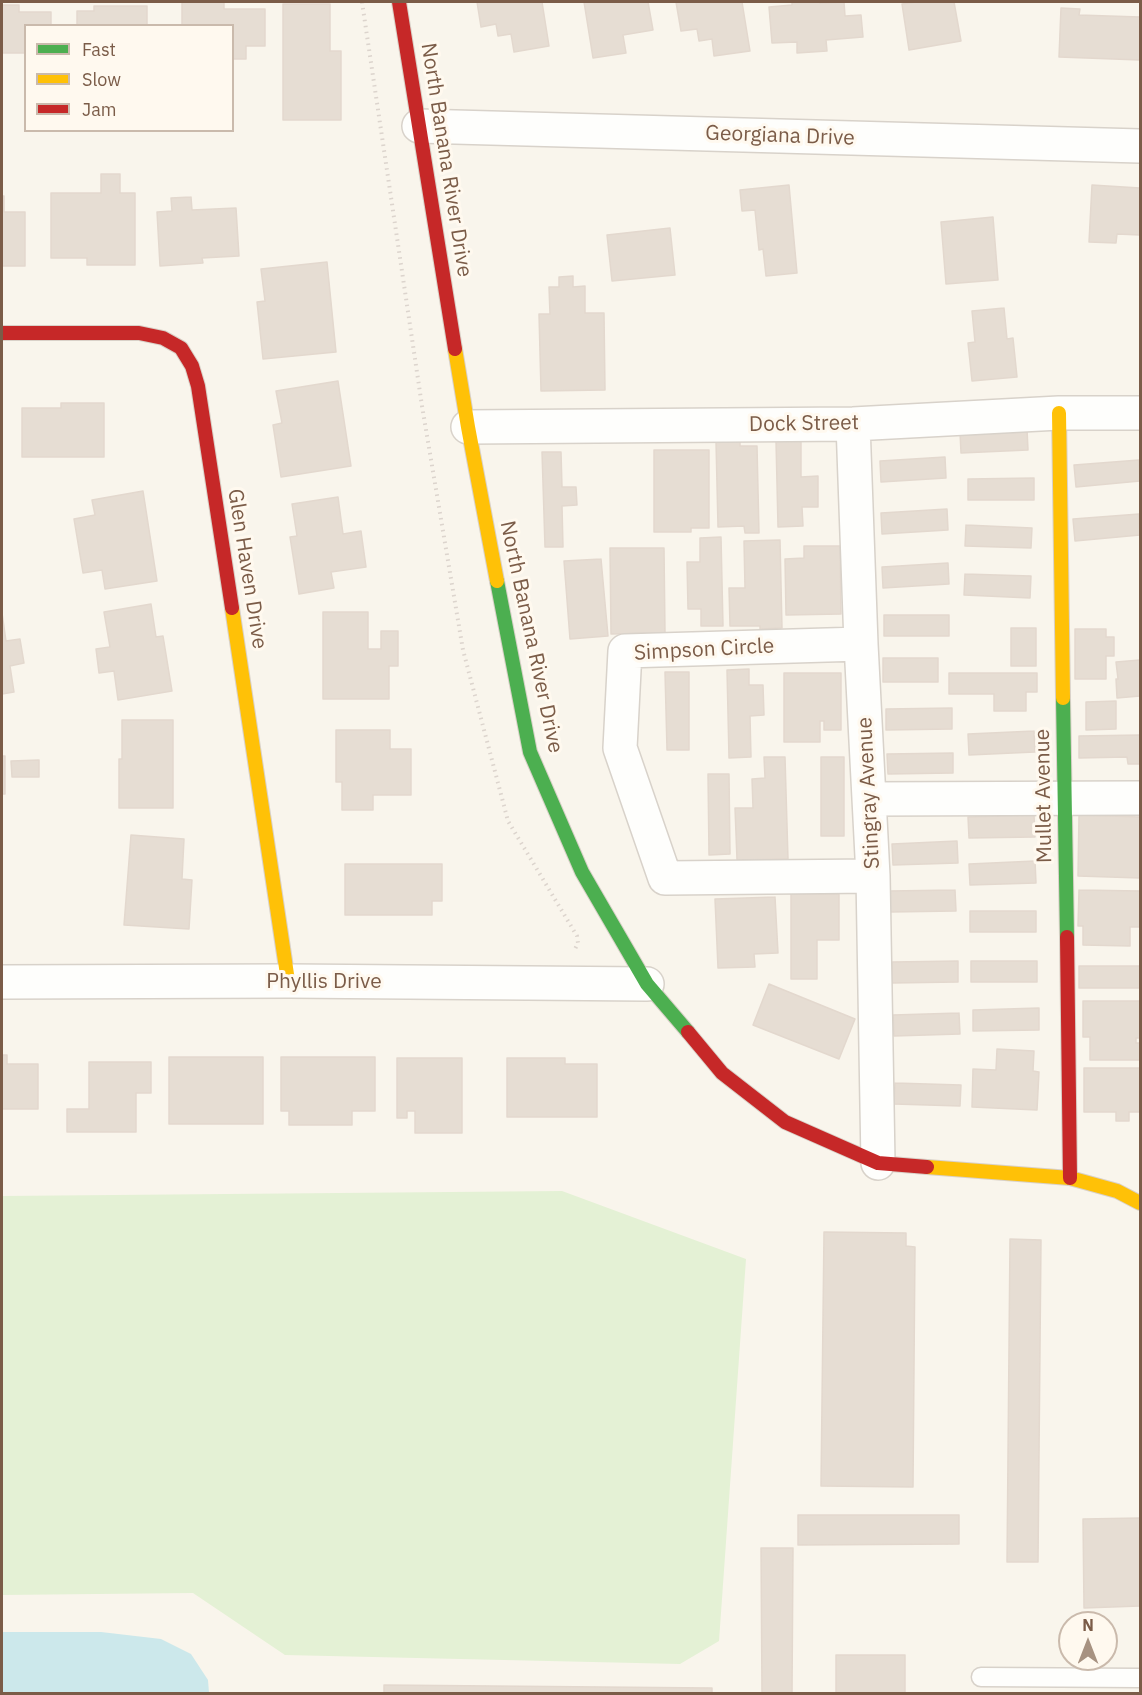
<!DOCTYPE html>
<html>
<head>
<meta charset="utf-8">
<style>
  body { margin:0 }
  #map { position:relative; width:1142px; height:1695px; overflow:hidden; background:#f9f5ec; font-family:"IBM Plex Sans",sans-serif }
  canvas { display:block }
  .frame { position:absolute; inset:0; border:3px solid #7b5c48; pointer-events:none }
  .legend { position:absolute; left:24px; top:24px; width:210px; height:108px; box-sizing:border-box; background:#fff9ef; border:2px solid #cabaac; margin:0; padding:8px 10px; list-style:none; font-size:18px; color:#7b5c48 }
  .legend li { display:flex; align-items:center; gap:12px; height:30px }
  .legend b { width:30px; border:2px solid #cabaac }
  .north { position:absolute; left:1058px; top:1611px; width:60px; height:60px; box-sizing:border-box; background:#fff9ef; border:2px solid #cabaac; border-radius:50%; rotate:0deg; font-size:16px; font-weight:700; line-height:24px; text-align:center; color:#7b5c48 }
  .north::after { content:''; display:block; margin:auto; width:21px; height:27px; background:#a79281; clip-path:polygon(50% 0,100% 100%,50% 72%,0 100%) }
</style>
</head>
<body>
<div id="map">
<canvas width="1142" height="1695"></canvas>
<div class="frame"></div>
<ul class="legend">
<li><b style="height:8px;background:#4caf50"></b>Fast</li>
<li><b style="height:8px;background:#ffc107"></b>Slow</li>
<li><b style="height:8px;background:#c62828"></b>Jam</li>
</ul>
<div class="north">N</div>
</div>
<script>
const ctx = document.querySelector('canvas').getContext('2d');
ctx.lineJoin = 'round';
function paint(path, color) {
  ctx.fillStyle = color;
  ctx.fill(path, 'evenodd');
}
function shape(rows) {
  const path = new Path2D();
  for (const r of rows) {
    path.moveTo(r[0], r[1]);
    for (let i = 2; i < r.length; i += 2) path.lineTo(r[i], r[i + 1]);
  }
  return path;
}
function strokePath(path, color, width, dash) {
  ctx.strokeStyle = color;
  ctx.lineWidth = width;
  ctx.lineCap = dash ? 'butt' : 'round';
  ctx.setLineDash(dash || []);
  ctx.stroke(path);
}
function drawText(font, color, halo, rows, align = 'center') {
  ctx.font = font + ' "IBM Plex Sans",sans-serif';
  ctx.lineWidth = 6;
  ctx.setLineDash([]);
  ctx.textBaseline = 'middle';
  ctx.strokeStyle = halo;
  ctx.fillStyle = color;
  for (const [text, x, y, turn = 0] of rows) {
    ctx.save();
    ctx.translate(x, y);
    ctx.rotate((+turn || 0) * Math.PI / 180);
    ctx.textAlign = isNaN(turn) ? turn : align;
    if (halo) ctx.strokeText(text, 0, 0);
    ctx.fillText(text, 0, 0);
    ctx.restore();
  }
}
paint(shape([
  [562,1191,746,1259,719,1641,680,1664,285,1655,193,1593,2,1595,2,1196]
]), '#e4f1d5');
paint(shape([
  [2,1632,101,1632,161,1639,191,1654,208,1680,209,1693,2,1693]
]), '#cce8eb');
const building = shape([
  [182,2,224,2,224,9,265,9,265,46,246,46,246,59,232,59,232,26,182,26,182,2],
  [477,2,542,2,549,46,514,52,511,34,498,36,496,24,481,27,477,2],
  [584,2,648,2,653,30,623,35,626,53,593,58,584,2],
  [676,2,742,2,750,51,714,56,712,39,699,41,697,29,681,31,676,2],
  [792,2,820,2,820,3,844,2,845,16,861,15,863,37,826,40,827,51,797,53,797,42,772,43,769,7,792,5,792,2],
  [916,2,954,2,961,41,909,50,902,4,916,2],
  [283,4,330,4,330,51,341,51,341,120,283,120,283,4],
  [2,5,19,5,19,12,51,12,51,26,26,26,26,53,2,53,2,5],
  [94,6,147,6,147,26,77,26,77,11,94,11,94,6],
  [1061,8,1080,9,1079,15,1140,17,1140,60,1059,57,1061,8],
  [101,174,120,174,120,193,135,193,135,265,87,265,87,258,51,258,51,193,101,193,101,174],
  [789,185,797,273,766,276,763,249,759,250,755,210,742,211,740,190,789,185],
  [1092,185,1140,188,1140,235,1117,234,1116,243,1089,242,1092,185],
  [2,196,4,196,4,212,25,212,25,266,2,266,2,196],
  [191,197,192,210,236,208,239,256,202,258,203,263,160,266,157,212,172,211,171,198,191,197],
  [993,217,998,280,946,284,941,222,993,217],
  [670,228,675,275,612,281,607,235,670,228],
  [327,262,336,352,263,359,257,302,265,301,261,269,327,262],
  [573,276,573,287,585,286,585,313,604,313,605,390,541,391,539,314,550,314,549,287,559,287,559,277,573,276],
  [1004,308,1007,339,1013,338,1017,377,972,381,968,343,975,342,972,311,1004,308],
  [338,381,351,466,281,477,273,425,282,423,276,391,338,381],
  [61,403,104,403,104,457,22,457,22,408,61,408,61,403],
  [1027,429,1028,450,961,453,960,432,1027,429],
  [801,440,801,477,818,476,818,507,802,507,803,526,778,527,776,441,801,440],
  [740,441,740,446,757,446,759,533,745,533,744,526,718,527,716,442,740,441],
  [654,450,709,450,709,528,691,528,691,532,654,532,654,450],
  [542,452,561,452,562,487,576,487,577,505,562,506,563,547,545,547,542,452],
  [945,457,946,478,881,482,880,461,945,457],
  [1139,460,1140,481,1076,487,1074,465,1139,460],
  [1034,478,1034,500,968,500,968,479,1034,478],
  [143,491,157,581,105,589,102,570,83,573,74,519,95,515,92,500,143,491],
  [338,497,343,534,361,531,366,567,331,572,334,588,299,594,290,537,297,536,292,504,338,497],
  [947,509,948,530,882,534,881,513,947,509],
  [1139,514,1140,535,1075,541,1073,519,1139,514],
  [966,525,1032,528,1031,548,965,546,966,525],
  [721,537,723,626,701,626,701,609,688,609,687,562,700,562,700,538,721,537],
  [780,540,782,628,760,629,760,626,730,626,729,588,745,588,744,541,780,540],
  [804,546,840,546,841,614,786,615,785,559,804,558,804,546],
  [610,548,664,548,665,633,611,634,610,548],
  [601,559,608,636,570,639,564,561,601,559],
  [948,563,949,584,883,588,882,567,948,563],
  [965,574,1031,576,1030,598,964,595,965,574],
  [151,604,156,637,163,636,172,691,118,700,114,671,99,673,96,649,110,647,104,612,151,604],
  [323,612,368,612,368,649,381,649,381,631,398,631,398,666,389,666,389,699,323,699,323,612],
  [2,613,6,641,20,639,24,663,10,666,14,692,2,694,2,613],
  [884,615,949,615,949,636,884,636,884,615],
  [1011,628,1036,628,1036,666,1011,666,1011,628],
  [1075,629,1106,629,1106,637,1114,637,1114,656,1106,656,1106,679,1075,679,1075,629],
  [883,658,938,658,938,682,883,682,883,658],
  [1140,660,1140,696,1117,698,1116,679,1118,679,1116,662,1140,660],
  [749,669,749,685,763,685,764,715,750,716,751,757,729,758,727,670,749,669],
  [665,672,689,672,689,750,667,750,665,672],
  [784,673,841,673,841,730,824,730,824,721,820,721,820,742,784,742,784,673],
  [949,673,1037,673,1037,692,1026,692,1026,711,994,711,994,694,949,694,949,673],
  [1116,701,1116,729,1086,730,1086,702,1116,701],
  [952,708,952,729,886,730,886,709,952,708],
  [122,720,173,720,173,808,119,808,119,759,122,759,122,720],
  [336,730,390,730,390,749,411,749,411,795,373,795,373,810,342,810,342,782,336,782,336,730],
  [1034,731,1035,752,969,755,968,734,1034,731],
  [1140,735,1140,764,1128,764,1127,757,1079,758,1079,736,1140,735],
  [953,753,953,773,888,774,887,754,953,753],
  [2,756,5,756,5,794,2,794,2,756],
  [764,757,785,757,788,859,737,860,735,808,753,808,752,779,765,778,764,757],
  [821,757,844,757,844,836,821,836,821,757],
  [39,760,39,777,12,777,11,761,39,760],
  [708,774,729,774,730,854,709,855,708,774],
  [1034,815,1035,837,969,838,968,817,1034,815],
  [1079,815,1140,817,1140,878,1078,876,1079,815],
  [131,835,184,839,182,879,192,880,189,929,124,925,131,835],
  [957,841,958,863,893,865,892,844,957,841],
  [1035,861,1036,883,970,885,969,864,1035,861],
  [345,864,442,864,442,901,432,901,432,915,345,915,345,864],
  [955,890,956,911,890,912,889,891,955,890],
  [1079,890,1140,891,1140,927,1130,927,1130,946,1083,945,1083,926,1078,926,1079,890],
  [791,894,839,894,839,940,817,940,817,979,791,979,791,894],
  [775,897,778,953,754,954,755,967,718,968,715,899,775,897],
  [970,911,1036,911,1036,932,970,932,970,911],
  [958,961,958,982,892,983,892,962,958,961],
  [971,961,1037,961,1037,982,971,982,971,961],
  [1079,966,1140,966,1140,988,1079,988,1079,966],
  [769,984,855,1019,839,1059,753,1025,769,984],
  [1083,1001,1140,1001,1140,1038,1136,1038,1136,1043,1140,1043,1140,1060,1090,1060,1090,1037,1083,1037,1083,1001],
  [1039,1008,1039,1030,973,1031,973,1010,1039,1008],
  [959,1013,960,1034,894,1036,893,1015,959,1013],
  [997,1049,1034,1051,1033,1071,1039,1072,1037,1110,972,1107,973,1069,996,1070,997,1049],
  [2,1055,7,1055,7,1064,38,1064,38,1109,2,1109,2,1055],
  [169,1057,263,1057,263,1124,169,1124,169,1057],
  [281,1057,375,1057,375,1111,352,1111,352,1125,289,1125,289,1111,281,1111,281,1057],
  [397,1058,462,1058,462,1133,415,1133,415,1111,407,1111,407,1118,397,1118,397,1058],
  [507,1058,565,1058,565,1064,597,1064,597,1117,507,1117,507,1058],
  [89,1062,151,1062,151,1093,136,1093,136,1132,67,1132,67,1109,89,1109,89,1062],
  [1084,1068,1140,1068,1140,1112,1129,1112,1129,1121,1116,1121,1116,1112,1084,1112,1084,1068],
  [895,1083,961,1085,960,1106,894,1104,895,1083],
  [824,1232,906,1233,906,1246,915,1247,913,1487,821,1486,824,1232],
  [1010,1239,1041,1240,1038,1562,1007,1562,1010,1239],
  [798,1515,959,1515,959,1544,798,1545,798,1515],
  [1140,1518,1140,1606,1084,1608,1083,1519,1140,1518],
  [761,1548,793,1548,792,1694,762,1694,761,1548],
  [836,1655,905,1655,905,1694,836,1694,836,1655],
  [384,1685,712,1688,712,1694,384,1694,384,1685]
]);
paint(building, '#e6ddd3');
strokePath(building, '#e3d8ce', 1.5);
const lane = shape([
  [981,1677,1140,1678]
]);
const street = shape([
  [419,126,1140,146],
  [853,424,861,644,873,876,878,1163],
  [468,427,853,424,1059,413,1140,413],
  [861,644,625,651,620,748,665,878,873,876],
  [869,799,1140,798],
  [2,982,288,981,647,984]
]);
const fast = shape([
  [497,581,530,752,582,872,647,984,688,1032],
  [1063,698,1067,937]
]);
const slow = shape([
  [455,349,468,427,497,581],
  [1059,413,1063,698],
  [232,608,288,981],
  [927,1167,1070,1178,1117,1191,1140,1203]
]);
const jam = shape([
  [399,2,455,349],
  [2,333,139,333,163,338,181,348,192,366,198,386,232,608],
  [1067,937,1070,1178],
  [688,1032,722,1073,785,1122,878,1163,927,1167]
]);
strokePath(lane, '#d8d2ca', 21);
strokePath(street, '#d8d2ca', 36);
strokePath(fast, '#d9d1c8', 16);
strokePath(slow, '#d9d1c8', 16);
strokePath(jam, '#d9d1c8', 16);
strokePath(shape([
  [362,2,422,406,463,650,508,821,577,936,578,943,574,951]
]), '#dcd4cd', 4, [1.5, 4.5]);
strokePath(lane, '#fefefc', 18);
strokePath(street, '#fefefc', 33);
strokePath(fast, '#4caf50', 14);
strokePath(slow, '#ffc107', 14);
strokePath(jam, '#c62828', 14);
drawText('21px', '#7b5c48', '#fff9ef', [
  ["Georgiana Drive",780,136,2],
  ["North Banana River Drive",446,160,81],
  ["Dock Street",804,424,-1],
  ["Glen Haven Drive",247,569,81],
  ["North Banana River Drive",531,637,78],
  ["Simpson Circle",704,650,-3],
  ["Stingray Avenue",869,793,-93],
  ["Mullet Avenue",1044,796,-91],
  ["Phyllis Drive",324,982]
]);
</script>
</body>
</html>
